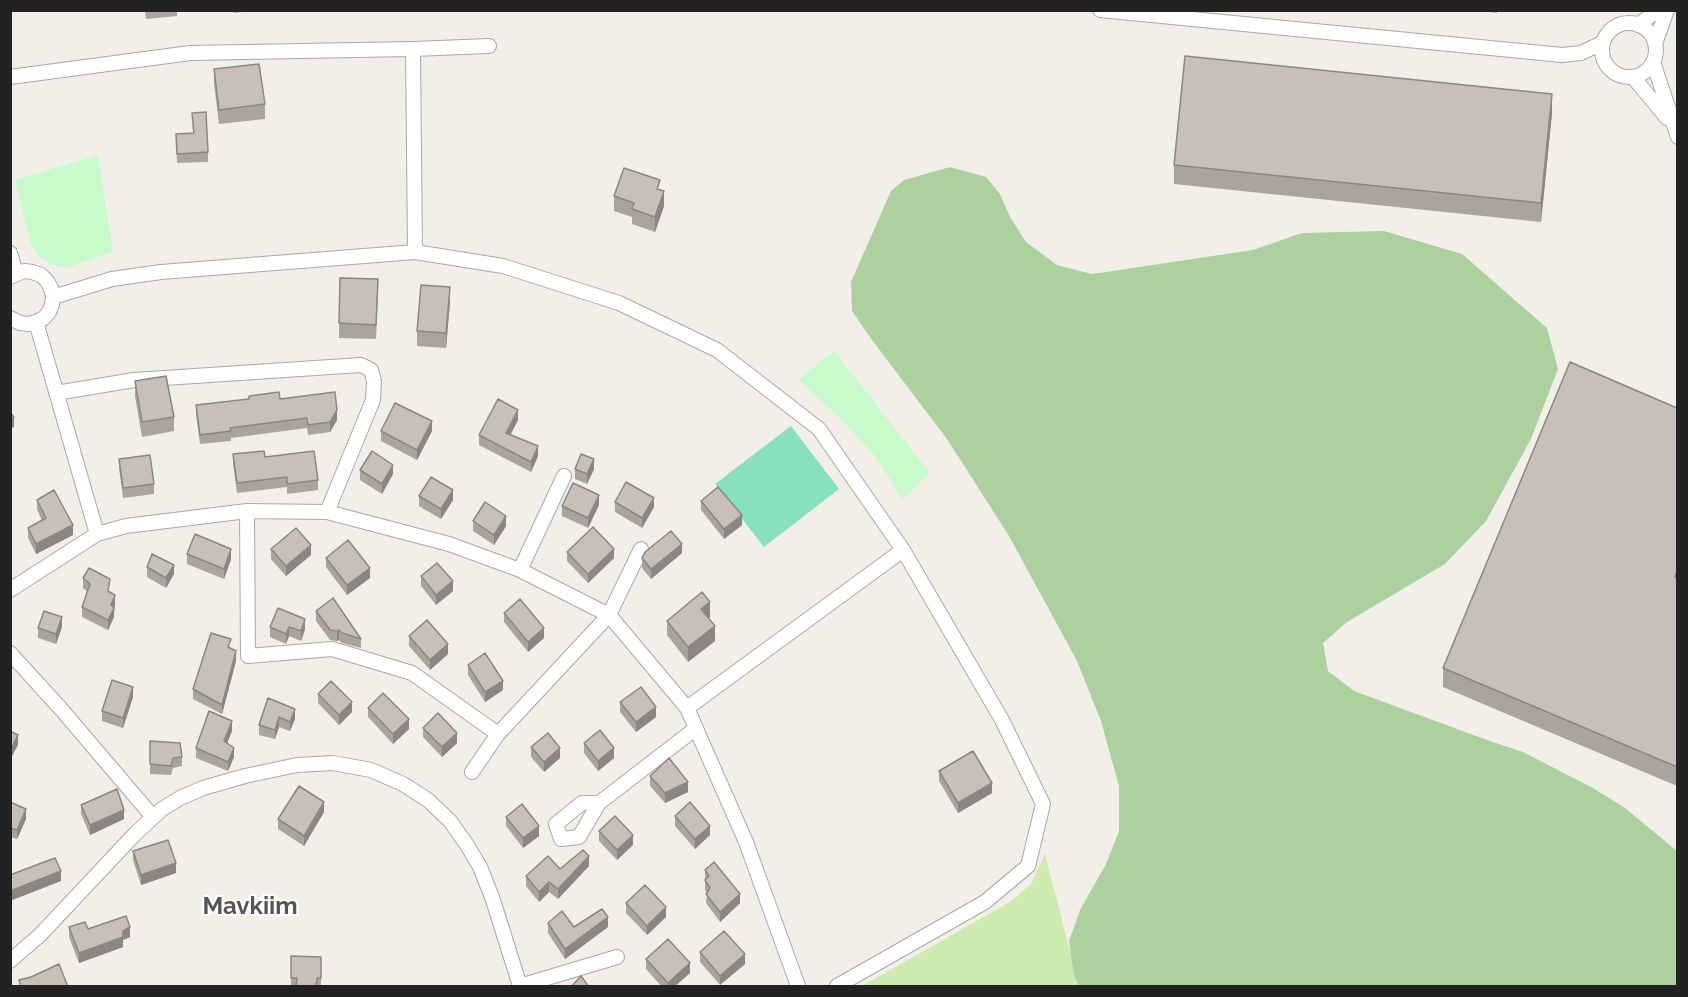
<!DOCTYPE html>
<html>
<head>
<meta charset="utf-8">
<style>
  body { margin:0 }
  #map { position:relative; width:1688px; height:997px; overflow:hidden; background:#f2efe9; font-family:Raleway,sans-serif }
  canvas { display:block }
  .frame { position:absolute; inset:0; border:12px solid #222; pointer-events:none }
</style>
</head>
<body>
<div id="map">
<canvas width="1688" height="997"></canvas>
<div class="frame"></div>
</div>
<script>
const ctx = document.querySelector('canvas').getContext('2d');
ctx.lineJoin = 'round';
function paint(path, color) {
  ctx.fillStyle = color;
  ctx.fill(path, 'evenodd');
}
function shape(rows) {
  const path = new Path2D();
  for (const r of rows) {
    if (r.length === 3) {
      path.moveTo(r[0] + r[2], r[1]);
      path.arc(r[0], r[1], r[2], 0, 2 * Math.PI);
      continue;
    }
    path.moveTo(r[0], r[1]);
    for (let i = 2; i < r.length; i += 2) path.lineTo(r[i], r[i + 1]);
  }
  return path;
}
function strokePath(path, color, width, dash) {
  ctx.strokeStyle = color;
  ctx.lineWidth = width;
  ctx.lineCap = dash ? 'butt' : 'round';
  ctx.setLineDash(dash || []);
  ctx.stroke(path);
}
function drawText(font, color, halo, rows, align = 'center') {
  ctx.font = font + ' Raleway,sans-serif';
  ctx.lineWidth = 4.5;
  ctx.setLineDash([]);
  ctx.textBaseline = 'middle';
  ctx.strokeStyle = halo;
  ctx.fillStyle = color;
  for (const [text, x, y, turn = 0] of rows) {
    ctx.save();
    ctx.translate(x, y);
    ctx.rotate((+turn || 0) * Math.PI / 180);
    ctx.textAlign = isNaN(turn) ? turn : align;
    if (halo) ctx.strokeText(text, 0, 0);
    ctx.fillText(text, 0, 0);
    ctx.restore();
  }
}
paint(shape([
  [1045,854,1079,986,862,986,1010,902,1031,884]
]), '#cdebb0');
paint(shape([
  [950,167,986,177,1000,194,1010,217,1026,242,1057,265,1092,274,1253,250,1302,233,1384,231,1462,254,1547,328,1558,369,1531,439,1486,521,1445,564,1347,622,1323,643,1328,671,1354,691,1487,740,1523,752,1593,788,1625,808,1677,851,1677,986,1079,986,1074,975,1069,941,1080,910,1106,864,1119,831,1119,786,1101,721,1077,661,1009,536,947,439,872,340,852,311,851,282,891,191,904,180]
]), '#add19e');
paint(shape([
  [98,155,113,252,66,268,51,264,39,256,31,246,15,180],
  [834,351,930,473,903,499,874,455,842,420,799,380]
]), '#c8facc');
paint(shape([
  [791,426,839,489,764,547,715,484]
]), '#88e0be');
const street = shape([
  [1100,10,1562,55,1581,53,1602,43],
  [1629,50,27],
  [1638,25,1658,10],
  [1655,44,1667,10],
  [413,49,415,252],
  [1653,62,1678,137],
  [10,77,190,53,413,49,489,46],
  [1633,77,1667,118],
  [10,253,16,274],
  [10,277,24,271,32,272,41,275,47,281,51,288,53,297,52,305,49,312,44,318,36,322,28,324,20,323,10,318],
  [53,297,112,279,161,272,415,252,503,266,619,303,717,350,819,429,903,550,1002,720,1043,804,1028,866,985,902,837,986],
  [36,322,97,534],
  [56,393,134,380,361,365,371,370,374,381,373,400,327,512],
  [247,511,248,656,332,649,412,673,498,734,609,615,641,549],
  [520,570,564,476],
  [10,590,97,534,126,526,247,511,327,512,449,544,520,570,609,615,687,708,746,842,798,986],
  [10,653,61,709,153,817],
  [687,708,903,550],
  [472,772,498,734],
  [599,803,579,837,561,839,556,824,582,803,599,803,695,729],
  [10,961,40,935,135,834,162,809,180,798,203,788,245,776,297,765,333,763,371,770,403,784,428,800,450,821,467,845,480,867,492,897,520,986],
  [520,986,617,957]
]);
strokePath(street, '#a9a9a9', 16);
strokePath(street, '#fff', 14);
paint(shape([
  [145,10,177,10,177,16,146,19],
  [234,10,250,10,250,11,234,13],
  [327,10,357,10,327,12],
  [1478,10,1497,10,1497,13],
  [214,69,265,104,265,119,219,124,214,84],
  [192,113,208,152,208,162,177,163,176,134,193,133],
  [1552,113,1541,222,1174,184,1174,165],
  [660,190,664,206,655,232,632,224,632,217,614,211,614,196],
  [378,294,376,339,339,338,339,323],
  [450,302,446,348,417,346,417,331],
  [135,381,174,417,174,431,142,437,135,396],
  [249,399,280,399,337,420,330,432,308,435,307,428,231,438,231,441,200,444,196,415,196,405],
  [1677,408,1677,786,1443,687,1443,668],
  [518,420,511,434,538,456,531,472,479,445,479,435],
  [381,431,432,431,417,460,381,441],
  [233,454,265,457,318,480,318,490,287,494,287,487,237,493,233,464],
  [119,459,154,484,154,494,123,498,119,468],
  [575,469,594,469,587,484,575,479],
  [360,470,393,474,382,494,360,480],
  [419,496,453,500,441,519,419,506],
  [37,500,73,535,36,554,28,538,28,528,42,521,37,509],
  [701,501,742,525,724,539,701,510],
  [615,502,654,507,642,528,615,512],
  [599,505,588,528,562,516,562,506],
  [473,521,506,526,494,545,473,531],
  [271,549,311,555,286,576,271,559],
  [567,552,614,558,588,583,567,561],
  [682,553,651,579,642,568,642,558],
  [187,554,231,559,224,579,187,564],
  [326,558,370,578,347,595,326,567],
  [147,567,174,574,166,588,147,577],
  [421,576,453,591,436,605,421,586],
  [83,578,109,592,115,605,114,617,108,630,82,617,82,607,88,592,83,588],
  [278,608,305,629,301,641,289,636,286,644,270,637,270,627],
  [316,611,361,639,361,648,342,643,339,640,337,641,330,640,316,621],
  [504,613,544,638,528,652,504,622],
  [710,617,708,618,715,641,688,662,667,635,667,621],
  [62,627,56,644,38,638,38,628],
  [409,636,448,654,430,670,409,646],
  [231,649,236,661,222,714,193,699,193,689],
  [468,665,503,690,485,702,468,675],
  [318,694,352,712,339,725,318,703],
  [133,697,123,728,102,721,102,711],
  [268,698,295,719,290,731,279,727,275,739,259,735,259,725],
  [620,702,656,717,636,732,620,712],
  [368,708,409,729,393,744,368,717],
  [423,728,457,743,442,757,423,737],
  [232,731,227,743,234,757,228,771,196,758,196,748],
  [150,741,182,757,182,766,173,768,171,775,150,774],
  [584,743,614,758,598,771,584,753],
  [531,747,560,758,544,772,531,757],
  [939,771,992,793,958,813,939,781],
  [650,776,688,792,665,803,650,786],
  [10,802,26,819,17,839,10,837],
  [81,805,124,819,90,835,81,814],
  [324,812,304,846,278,829,278,819],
  [675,816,710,835,695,849,675,826],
  [506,817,539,836,523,848,506,826],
  [599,831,633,845,617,860,599,841],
  [133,851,176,873,141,885,133,860],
  [589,866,558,899,549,892,539,902,526,886,526,876,560,869],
  [705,870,740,903,720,922,706,903,707,893,705,890],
  [626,903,666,917,647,935,626,913],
  [548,923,574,927,608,927,565,959,548,933],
  [69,927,88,929,130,937,123,940,123,947,79,963,69,937],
  [700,952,745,964,720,985,700,962],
  [291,956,321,957,321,987,291,986],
  [646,959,690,973,674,987,662,987,646,969]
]), '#aba49e');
paint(shape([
  [1552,94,1552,113,1541,222,1541,203],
  [664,191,664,206,655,232,655,217],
  [450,287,450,302,446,348,446,333],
  [337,410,337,420,330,432,330,422],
  [518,410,518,420,506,442,506,433],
  [14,417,14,427,10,429,10,419],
  [432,421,432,431,417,460,417,450],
  [538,446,538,456,531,472,531,462],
  [594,459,594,469,587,484,587,474],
  [393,465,393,474,382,494,382,484],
  [453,490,453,500,441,519,441,509],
  [599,495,599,505,588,528,588,518],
  [654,498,654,507,642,528,642,518],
  [742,515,742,525,724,539,724,529],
  [506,516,506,526,494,545,494,535],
  [73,525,73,535,36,554,36,544],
  [682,544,682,553,651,579,651,569],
  [311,545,311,555,286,576,286,566],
  [231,549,231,559,224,579,224,569],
  [614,549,614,558,588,583,588,574],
  [174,565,174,574,166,588,166,578],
  [370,568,370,578,347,595,347,585],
  [453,581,453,591,436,605,436,595],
  [115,595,115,605,113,611,114,608,114,617,108,630,108,620,111,605],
  [710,602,710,617,701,624,701,609],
  [62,617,62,627,56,644,56,634],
  [305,619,305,629,301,641,301,631],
  [715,626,715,641,688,662,688,647],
  [289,627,289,636,286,644,286,634],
  [544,628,544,638,528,652,528,642],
  [339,630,339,640,337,641,337,631],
  [448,644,448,654,430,670,430,660],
  [236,651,236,661,222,714,222,705],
  [503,681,503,690,485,702,485,692],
  [133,687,133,697,123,728,123,718],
  [352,702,352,712,339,725,339,715],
  [656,707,656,717,636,732,636,722],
  [295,709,295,719,290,731,290,722],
  [279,717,279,727,275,739,275,730],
  [409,719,409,729,393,744,393,734],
  [232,721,232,731,224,751,224,741],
  [457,733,457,743,442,757,442,747],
  [18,735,18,745,10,760,10,751],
  [234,748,234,757,228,771,228,762],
  [560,748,560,758,544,772,544,762],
  [614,748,614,758,598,771,598,761],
  [688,782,688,792,665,803,665,793],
  [992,783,992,793,958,813,958,803],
  [324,802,324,812,304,846,304,836],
  [26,809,26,819,17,839,17,830],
  [124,810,124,819,90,835,90,825],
  [539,826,539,836,523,848,523,838],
  [710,826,710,835,695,849,695,839],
  [633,835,633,845,617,860,617,850],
  [589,856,589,866,558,899,558,889],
  [176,863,176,873,141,885,141,875],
  [61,871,61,881,10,901,10,891],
  [549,882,549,892,539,902,539,892],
  [740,894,740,903,720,922,720,912],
  [666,907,666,917,647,935,647,926],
  [608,917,608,927,565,959,565,949],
  [130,927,130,937,123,940,123,947,79,963,79,953],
  [745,954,745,964,720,985,720,976],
  [690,963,690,973,674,987,668,987,668,983]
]), '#8b8681');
const building = shape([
  [1185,56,1552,94,1541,203,1174,165,1185,56],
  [259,64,265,104,219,110,214,69,259,64],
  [206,112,208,152,177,154,176,134,194,133,192,113,206,112],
  [624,168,660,180,657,189,664,191,655,217,632,209,634,203,614,196,624,168],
  [340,278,378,279,376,325,339,323,340,278],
  [421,285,450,287,446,333,417,331,421,285],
  [1570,362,1677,408,1677,571,1675,577,1677,578,1677,767,1443,668,1570,362],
  [166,376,174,417,142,422,135,381,166,376],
  [279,392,280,399,335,392,337,410,330,422,308,425,307,418,230,428,231,431,200,435,196,405,249,399,249,396,279,392],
  [498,399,518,410,506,433,538,446,531,462,479,435,498,399],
  [395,403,432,421,417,450,381,431,395,403],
  [10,412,14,417,10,419,10,412],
  [264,451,265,457,314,451,318,480,287,484,287,477,237,483,233,454,264,451],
  [372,451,393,465,382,484,360,470,372,451],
  [581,454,594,459,587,474,575,469,581,454],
  [150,455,154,484,123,488,119,459,150,455],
  [431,477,453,490,441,509,419,496,431,477],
  [626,482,654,498,642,518,615,502,626,482],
  [573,483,599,495,588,518,562,506,573,483],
  [718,487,742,515,724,529,701,501,718,487],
  [54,490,73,525,36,544,28,528,46,518,37,500,54,490],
  [485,502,506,516,494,535,473,521,485,502],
  [593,527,614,549,588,574,567,552,593,527],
  [296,528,311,545,286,566,271,549,296,528],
  [671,531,682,544,651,569,642,558,645,552,671,531],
  [195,534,231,549,224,569,187,554,195,534],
  [348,540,370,568,347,585,326,558,348,540],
  [152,554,174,565,166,578,147,567,152,554],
  [437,563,453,581,436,595,421,576,437,563],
  [89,568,110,579,108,591,115,595,111,605,114,608,108,620,82,607,90,584,83,578,89,568],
  [702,592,710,602,701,609,715,626,688,647,667,621,702,592],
  [333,598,361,639,342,633,339,630,337,631,330,630,316,611,333,598],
  [520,599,544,628,528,642,504,613,520,599],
  [278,608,305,619,301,631,289,627,286,634,270,627,278,608],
  [44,611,62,617,56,634,38,628,44,611],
  [427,620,448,644,430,660,409,636,427,620],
  [211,633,231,639,228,647,236,651,222,705,193,689,211,633],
  [485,653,503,681,485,692,468,665,485,653],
  [112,680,133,687,123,718,102,711,112,680],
  [331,681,352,702,339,715,318,694,331,681],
  [641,687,656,707,636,722,620,702,641,687],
  [383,693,409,719,393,734,368,708,383,693],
  [268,698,295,709,290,722,279,717,275,730,259,725,268,698],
  [209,711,232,721,224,741,234,748,228,762,196,748,209,711],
  [438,713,457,733,442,747,423,728,438,713],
  [600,730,614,748,598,761,584,743,600,730],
  [10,731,18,735,10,751,10,731],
  [548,733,560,748,544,762,531,747,548,733],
  [150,741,180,743,182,757,173,758,171,766,150,764,150,741],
  [973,751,992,783,958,803,939,771,973,751],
  [669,758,688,782,665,793,650,776,669,758],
  [299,786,324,802,304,836,278,819,299,786],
  [117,789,124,810,90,825,81,805,117,789],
  [10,802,26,809,17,830,10,828,10,802],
  [690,802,710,826,695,839,675,816,690,802],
  [522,804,539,826,523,838,506,817,522,804],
  [615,816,633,835,617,850,599,831,615,816],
  [168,840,176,863,141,875,133,851,168,840],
  [583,850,589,856,558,889,549,882,539,892,526,876,548,856,560,869,583,850],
  [55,858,61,871,10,891,10,875,55,858],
  [714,862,740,894,720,912,706,894,710,888,705,880,709,876,705,870,714,862],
  [645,885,666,907,647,926,626,903,645,885],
  [602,909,608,917,565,949,548,923,562,911,574,927,602,909],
  [126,916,130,927,123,931,123,937,79,953,69,927,85,922,88,929,126,916],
  [724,931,745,954,720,976,700,952,724,931],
  [668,939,690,963,668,983,646,959,668,939],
  [291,956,321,957,321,978,317,978,316,987,296,987,297,978,291,978,291,956],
  [59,964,68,987,21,987,19,980,31,977,59,964],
  [581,976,589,987,571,987,581,976]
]);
paint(building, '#c7bfb8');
strokePath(building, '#8b8681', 1.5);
drawText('bold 24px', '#555', '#fff', [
  ["Mavkiim",250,907]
]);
</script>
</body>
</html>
